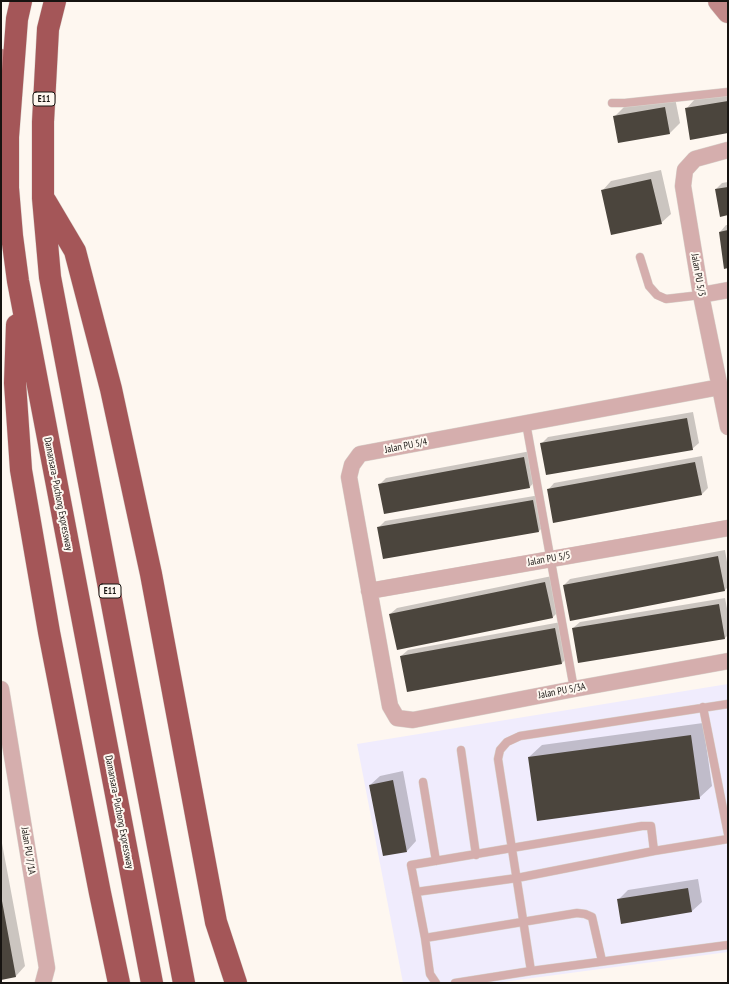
<!DOCTYPE html>
<html>
<head>
<meta charset="utf-8">
<style>
  body { margin:0 }
  #map { position:relative; width:729px; height:984px; overflow:hidden; background:#fef7f0; font-family:"PT Sans Narrow",sans-serif }
  canvas { display:block }
  .frame { position:absolute; inset:0; border:2px solid #171411; pointer-events:none }
</style>
</head>
<body>
<div id="map">
<canvas width="729" height="984"></canvas>
<div class="frame"></div>
</div>
<script>
const ctx = document.querySelector('canvas').getContext('2d');
ctx.lineJoin = 'round';
function paint(path, color) {
  ctx.fillStyle = color;
  ctx.fill(path, 'evenodd');
}
function shape(rows) {
  const path = new Path2D();
  for (const r of rows) {
    path.moveTo(r[0], r[1]);
    for (let i = 2; i < r.length; i += 2) path.lineTo(r[i], r[i + 1]);
  }
  return path;
}
function strokePath(path, color, width, dash) {
  ctx.strokeStyle = color;
  ctx.lineWidth = width;
  ctx.lineCap = dash ? 'butt' : 'round';
  ctx.setLineDash(dash || []);
  ctx.stroke(path);
}
function drawText(font, color, halo, rows, align = 'center') {
  ctx.font = font + ' "PT Sans Narrow",sans-serif';
  ctx.lineWidth = 4;
  ctx.setLineDash([]);
  ctx.textBaseline = 'middle';
  ctx.strokeStyle = halo;
  ctx.fillStyle = color;
  for (const [text, x, y, turn = 0] of rows) {
    ctx.save();
    ctx.translate(x, y);
    ctx.rotate((+turn || 0) * Math.PI / 180);
    ctx.textAlign = isNaN(turn) ? turn : align;
    if (halo) ctx.strokeText(text, 0, 0);
    ctx.fillText(text, 0, 0);
    ctx.restore();
  }
}
paint(shape([
  [728,684,728,952,495,983,403,983,357,744]
]), '#f0ecfd');
paint(shape([
  [728,93,728,132,686,109,695,99],
  [675,98,680,123,670,133,619,142,614,117,624,107],
  [661,170,671,214,661,223,602,191,611,181],
  [728,182,728,214,716,189,722,183],
  [726,225,728,225,728,267,720,232],
  [693,412,699,443,692,449,541,444,548,437],
  [531,451,536,480,530,487,385,513,379,485,386,478],
  [702,456,708,488,701,495,548,490,554,483],
  [540,495,545,525,539,531,378,528,385,521],
  [725,550,728,568,728,587,725,590,564,585,570,579],
  [552,576,559,611,553,617,390,614,397,608],
  [725,598,728,614,728,635,725,638,573,628,580,622],
  [561,622,568,657,562,663,401,656,408,650],
  [703,723,712,786,699,798,529,757,542,745],
  [403,771,416,841,407,851,370,785,380,776],
  [1,838,25,966,16,976,1,979],
  [698,879,702,902,692,911,622,923,618,900,628,890]
]), '#0003');
paint(shape([
  [728,101,728,133,690,140,685,108],
  [665,107,670,134,618,143,613,116],
  [651,179,662,224,611,235,601,190],
  [728,187,728,215,720,217,715,189],
  [728,230,728,268,724,269,719,232],
  [687,418,693,450,546,475,540,443],
  [524,457,530,488,384,514,378,484],
  [695,462,702,495,553,523,547,489],
  [533,500,539,532,383,559,377,527],
  [718,556,725,591,570,621,563,585],
  [545,582,553,618,397,650,389,614],
  [719,604,725,639,578,663,572,628],
  [555,628,562,664,407,692,400,656],
  [691,735,700,799,537,821,528,757],
  [393,780,407,852,383,856,369,785],
  [688,888,692,912,621,924,617,899],
  [2,901,16,977,1,980,1,902]
]), '#4b453d');
const lane = shape([
  [612,103,625,103,728,92],
  [640,257,649,286,657,295,666,299,701,295],
  [526,423,574,689],
  [703,707,728,834],
  [461,750,476,855],
  [423,782,436,861],
  [416,892,517,878,654,851,728,839],
  [425,938,577,913,585,914,592,917,602,961],
  [531,971,498,759,500,750,507,742,520,736,728,704],
  [436,983,430,974,425,938,411,865,642,826,651,826,654,851],
  [455,983,531,971,728,945]
]);
const street = shape([
  [728,150,695,159,685,170,683,186,701,295,728,427],
  [701,295,728,290],
  [720,387,360,454,352,465,349,477,390,706,397,718,413,720,574,689,728,661],
  [369,591,728,528],
  [1,689,47,968,43,983]
]);
const secondary = shape([
  [719,1,728,12],
  [1,60,11,85]
]);
const highway = shape([
  [21,1,17,19,8,137,8,188,12,236,18,281,152,983],
  [55,1,48,29,43,122,43,198,50,277,184,983],
  [46,202,75,251,111,389,151,574,216,922,236,983],
  [17,325,15,383,21,470,49,632,100,893,119,983]
]);
strokePath(lane, '#d9d3cc', 9);
strokePath(street, '#d9d3cc', 17);
strokePath(secondary, '#d9d3cc', 23);
strokePath(highway, '#d9d3cc', 23);
strokePath(lane, '#d5aead', 8);
strokePath(street, '#d5aead', 16);
strokePath(secondary, '#c28989', 22);
strokePath(highway, '#a45658', 22);
for (const [x, y, w] of [
  [44,99,22],
  [110,591,22]
]) {
  const box = new Path2D();
  box.roundRect(x - w / 2, y - 7, w, 14, 3);
  ctx.fillStyle = '#fef7f0';
  ctx.fill(box);
  strokePath(box, '#171411', 1);
}
drawText('bold 9px', '#171411', null, [
  ["E11",44,99],
  ["E11",110,591]
]);
drawText('10px', '#171411', '#fef7f0', [
  ["Jalan PU 5/3",698,275,80],
  ["Jalan PU 5/4",406,446,-11],
  ["Damansara–Puchong Expressway",58,494,79],
  ["Jalan PU 5/5",549,559,-10],
  ["Jalan PU 5/3A",562,691,-11],
  ["Damansara–Puchong Expressway",119,812,79],
  ["Jalan PU 7/1A",28,851,81]
]);
</script>
</body>
</html>
